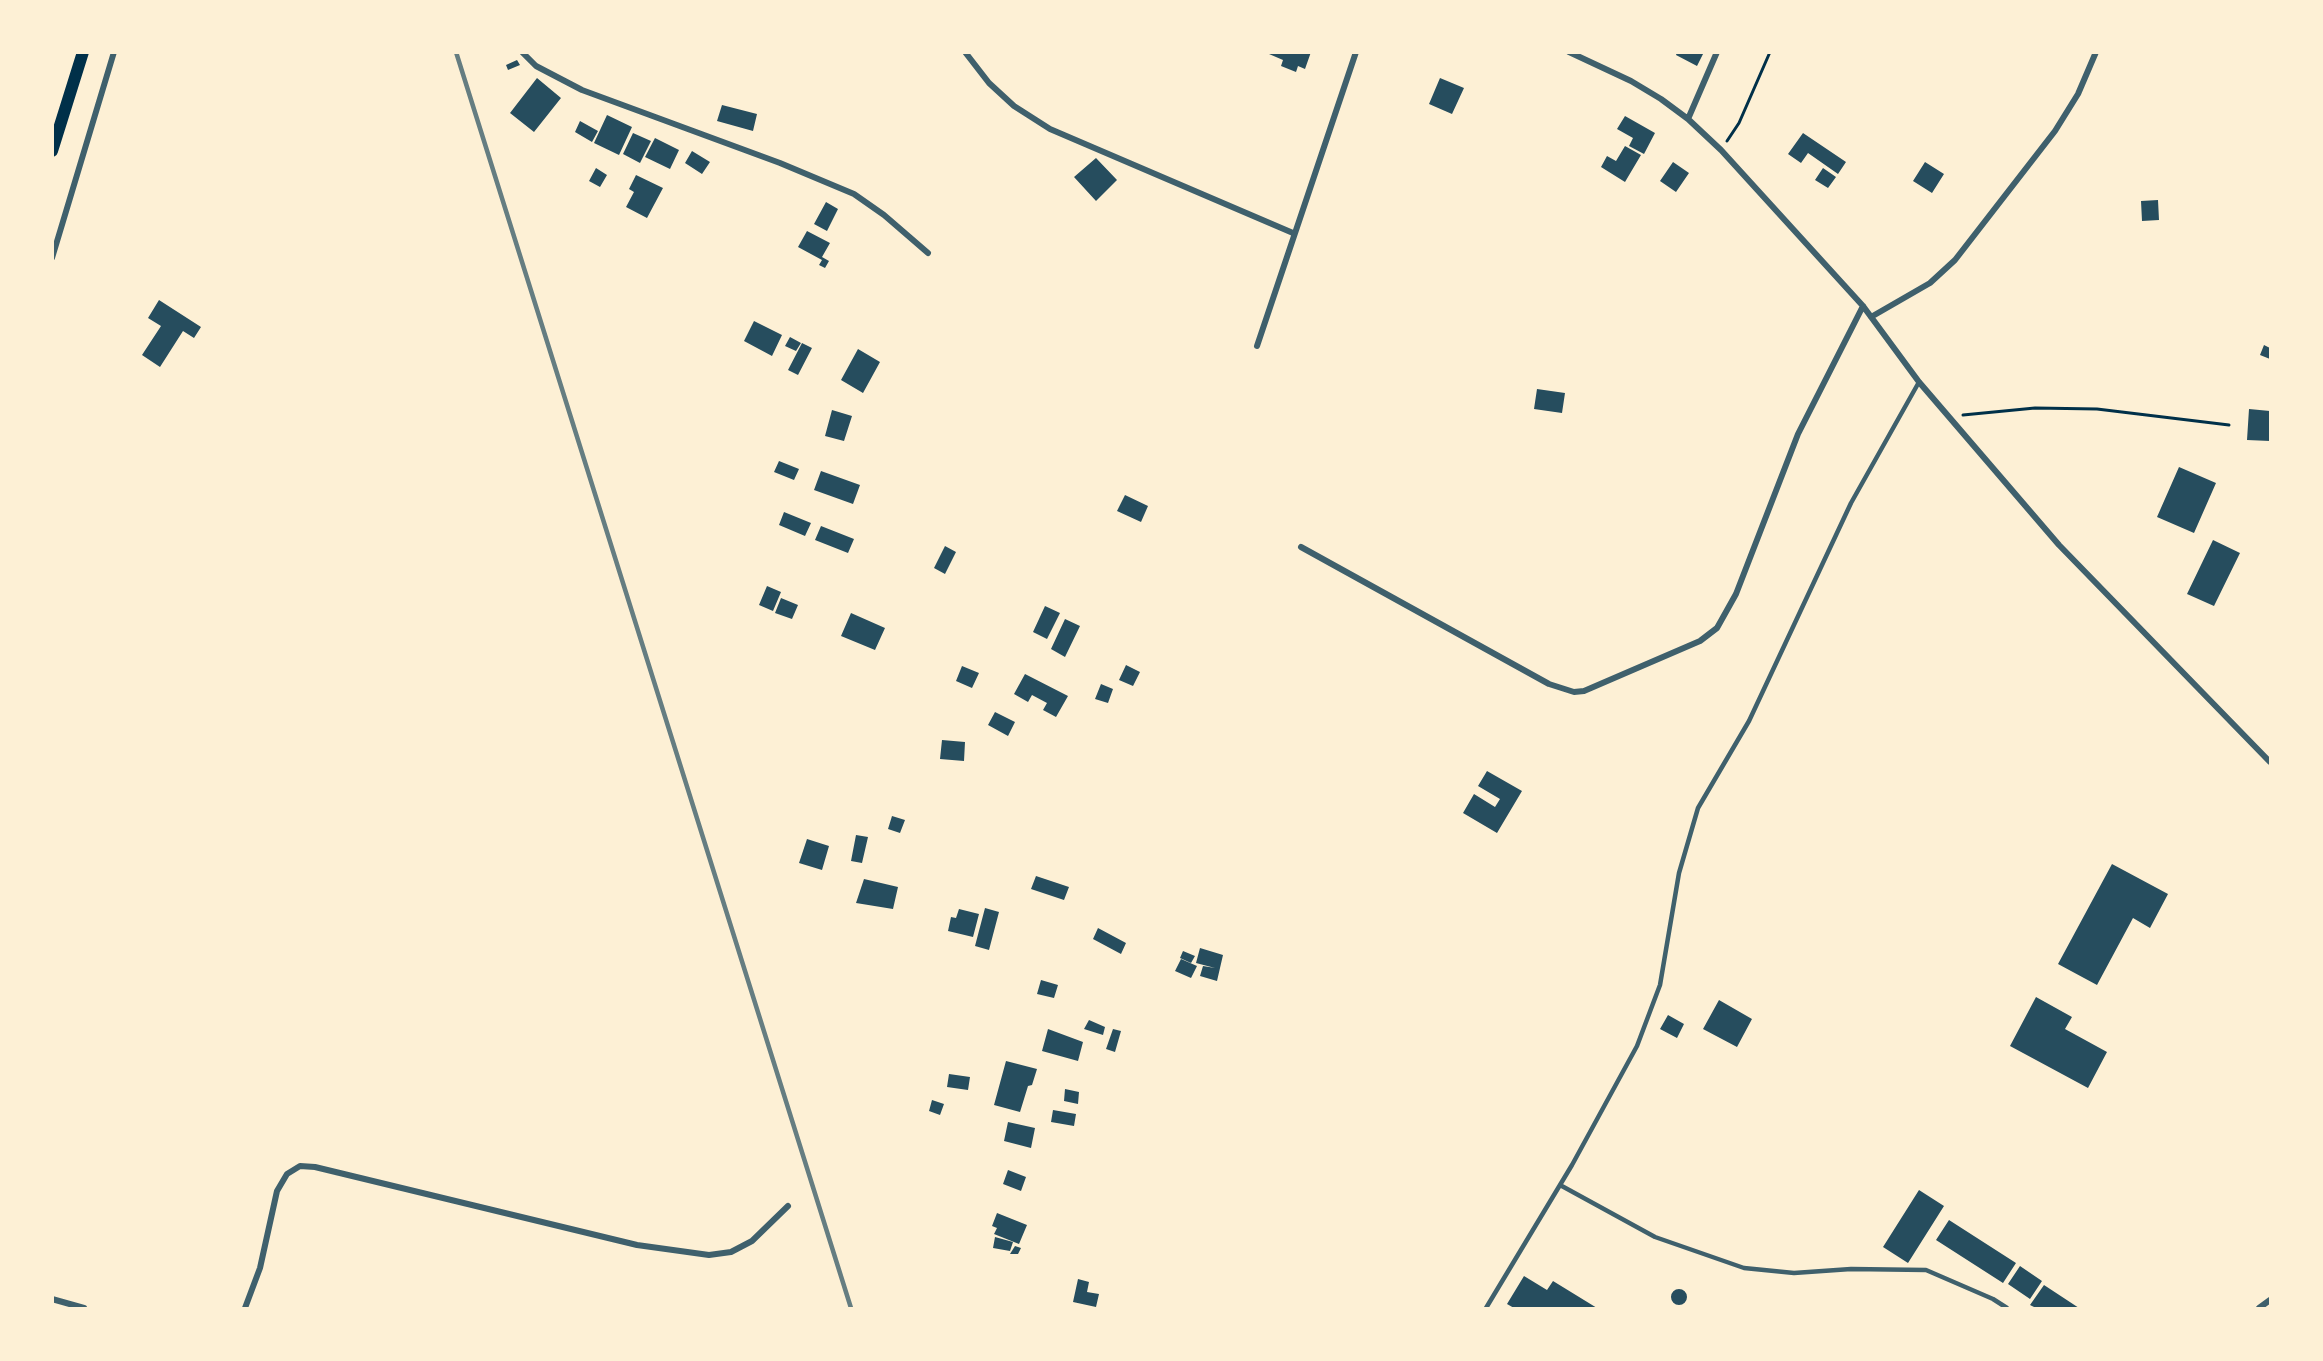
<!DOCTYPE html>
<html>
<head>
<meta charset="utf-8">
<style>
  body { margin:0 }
  #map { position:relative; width:2323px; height:1361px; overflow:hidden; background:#fdf0d5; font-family:Georgia,serif }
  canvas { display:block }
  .frame { position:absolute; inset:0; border:54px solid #fdf0d5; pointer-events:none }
</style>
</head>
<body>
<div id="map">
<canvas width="2323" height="1361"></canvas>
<div class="frame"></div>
</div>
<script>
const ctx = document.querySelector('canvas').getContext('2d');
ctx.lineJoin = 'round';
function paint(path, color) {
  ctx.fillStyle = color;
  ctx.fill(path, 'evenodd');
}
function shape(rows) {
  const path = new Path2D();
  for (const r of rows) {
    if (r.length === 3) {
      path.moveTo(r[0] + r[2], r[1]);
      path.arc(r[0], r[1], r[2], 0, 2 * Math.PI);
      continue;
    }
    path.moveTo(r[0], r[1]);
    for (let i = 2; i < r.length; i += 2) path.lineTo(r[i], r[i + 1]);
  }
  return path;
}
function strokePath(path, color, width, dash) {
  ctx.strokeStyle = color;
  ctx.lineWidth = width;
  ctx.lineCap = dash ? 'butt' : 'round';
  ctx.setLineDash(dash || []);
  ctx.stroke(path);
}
paint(shape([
  [1270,52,1311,52,1305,69,1298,66,1296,72,1281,66,1283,60,1269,54],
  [1677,52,1704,52,1697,66,1676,55],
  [517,60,520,65,508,70,506,65],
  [537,78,561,98,534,132,510,113],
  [1440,78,1464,88,1452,114,1429,104],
  [722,105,757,114,753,131,717,121],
  [607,115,632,127,619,155,594,143],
  [1625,116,1655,133,1644,154,1629,146,1633,138,1617,129],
  [580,121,598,131,592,142,575,132],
  [633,133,651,141,640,163,623,154],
  [1803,133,1846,162,1838,174,1808,153,1801,163,1788,154],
  [655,138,679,150,670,169,645,157],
  [1625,146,1641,155,1625,182,1601,167,1607,156,1616,161],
  [692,151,710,162,702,174,685,163],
  [1096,158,1117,180,1096,201,1074,177],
  [1673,162,1689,173,1676,192,1660,181],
  [1925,162,1944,174,1932,193,1913,181],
  [596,168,607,175,600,187,589,181],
  [1823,168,1836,177,1828,188,1815,180],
  [636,175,663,188,647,218,626,207,634,192,629,189],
  [2158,200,2159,220,2142,221,2141,201],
  [826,202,838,209,827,231,814,224],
  [807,231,830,243,822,257,829,261,825,268,819,265,822,260,798,247],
  [159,300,201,327,194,338,183,331,160,367,142,355,161,326,148,318],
  [754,321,782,335,772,356,744,341],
  [790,337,801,343,796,351,785,346],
  [802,343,812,348,798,375,788,370],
  [2264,345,2270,348,2270,359,2260,355],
  [858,349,880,362,863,393,841,380],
  [1537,389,1565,393,1562,413,1534,409],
  [2249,409,2270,411,2270,441,2247,440],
  [832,410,852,416,844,441,825,436],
  [779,461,799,469,794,480,774,472],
  [2179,467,2216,483,2194,533,2157,517],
  [821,471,860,485,853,504,814,490],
  [1125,495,1148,506,1141,522,1117,511],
  [784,512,811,523,805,536,779,525],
  [821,526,854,539,848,553,815,540],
  [2213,540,2240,553,2214,606,2187,594],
  [945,546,956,552,945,574,934,568],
  [767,586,781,592,773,611,759,605],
  [781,598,798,605,792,619,775,613],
  [1045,606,1060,613,1047,639,1033,632],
  [851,613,885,628,875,650,841,636],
  [1065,619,1080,626,1065,657,1051,649],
  [1126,665,1140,672,1133,686,1119,680],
  [962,666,979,673,972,688,956,681],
  [1025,674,1068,696,1056,717,1043,710,1047,703,1032,695,1028,702,1014,694],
  [1101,684,1113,689,1108,703,1095,699],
  [995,712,1015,722,1008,736,988,725],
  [942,740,965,742,964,761,940,759],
  [1487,771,1522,791,1497,833,1463,813,1474,794,1495,807,1500,799,1478,786],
  [892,816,905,820,900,833,888,829],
  [856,835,868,837,862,863,851,861],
  [807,839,829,846,822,870,799,863],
  [2112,864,2168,894,2150,928,2133,918,2097,985,2058,964],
  [1036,876,1069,887,1064,900,1031,889],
  [864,879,898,887,893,909,856,903],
  [985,908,999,912,989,950,975,946],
  [959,909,979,914,973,937,948,931,951,917,956,918],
  [1098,928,1126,943,1121,954,1093,939],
  [1200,948,1223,955,1217,981,1200,976,1203,966,1215,968,1196,963],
  [1183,951,1195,956,1191,963,1180,958],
  [1181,959,1197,966,1191,978,1175,971],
  [1041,980,1058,985,1054,998,1037,994],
  [2036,997,2072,1017,2065,1029,2107,1052,2088,1088,2010,1046],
  [1719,1000,1752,1019,1737,1047,1703,1029],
  [1668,1015,1684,1024,1677,1038,1660,1029],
  [1089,1020,1105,1027,1103,1035,1084,1029],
  [1048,1029,1083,1042,1078,1061,1042,1051],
  [1113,1029,1121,1031,1115,1052,1106,1049],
  [1006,1061,1037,1069,1032,1085,1028,1086,1020,1112,994,1105],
  [949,1074,970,1077,968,1090,947,1087],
  [1065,1089,1079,1092,1078,1104,1064,1101],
  [932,1100,944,1104,940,1115,929,1111],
  [1053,1110,1076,1114,1074,1126,1051,1122],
  [1008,1122,1035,1128,1031,1148,1004,1141],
  [1008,1170,1026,1177,1021,1191,1003,1184],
  [1919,1190,1944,1206,1908,1263,1883,1247],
  [997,1213,1027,1225,1019,1244,994,1234,997,1228,992,1226],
  [1949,1220,2016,1263,2003,1283,1936,1240],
  [995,1237,1013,1242,1010,1251,993,1248],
  [1015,1246,1021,1248,1018,1254,1010,1254],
  [2020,1266,2042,1281,2030,1299,2008,1284],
  [1524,1276,1547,1290,1553,1281,1597,1308,1514,1308,1507,1304],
  [1078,1279,1089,1282,1087,1292,1099,1294,1096,1307,1073,1302],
  [2044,1285,2079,1308,2036,1308,2030,1305],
  [1679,1297,8]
]), '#264d5e');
strokePath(shape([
  [1727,141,1739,123,1770,52],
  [1963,415,2035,408,2097,409,2229,425]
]), '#003049', 3);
strokePath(shape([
  [1560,1185,1655,1237,1744,1268,1794,1273,1851,1269,1926,1270,1993,1299,2007,1308],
  [1486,1308,1572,1165,1637,1046,1660,985,1679,873,1698,808,1749,721,1851,503,1919,382]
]), '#3f606c', 4.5);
strokePath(shape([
  [522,52,536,66,582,90,780,163,854,194,884,215,928,253],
  [965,52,989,83,1014,106,1050,129,1293,233],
  [1569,52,1631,81,1661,99,1688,119,1721,150,1863,306,1919,382,2059,545,2270,762],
  [1688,119,1717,52],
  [52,258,114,52],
  [1871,317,1930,283,1955,260,2055,131,2078,94,2096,52],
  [1257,346,1356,52],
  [1301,547,1549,684,1574,692,1584,691,1700,641,1717,628,1736,594,1798,434,1863,306],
  [52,1299,84,1308],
  [245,1308,260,1268,277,1191,287,1174,300,1166,315,1167,637,1245,709,1255,731,1252,752,1241,788,1206],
  [2259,1308,2270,1300]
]), '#3f606c', 6);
strokePath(shape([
  [52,151,83,52]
]), '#003049', 12);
strokePath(shape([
  [456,52,851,1308]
]), '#657d81', 4.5);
</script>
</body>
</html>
